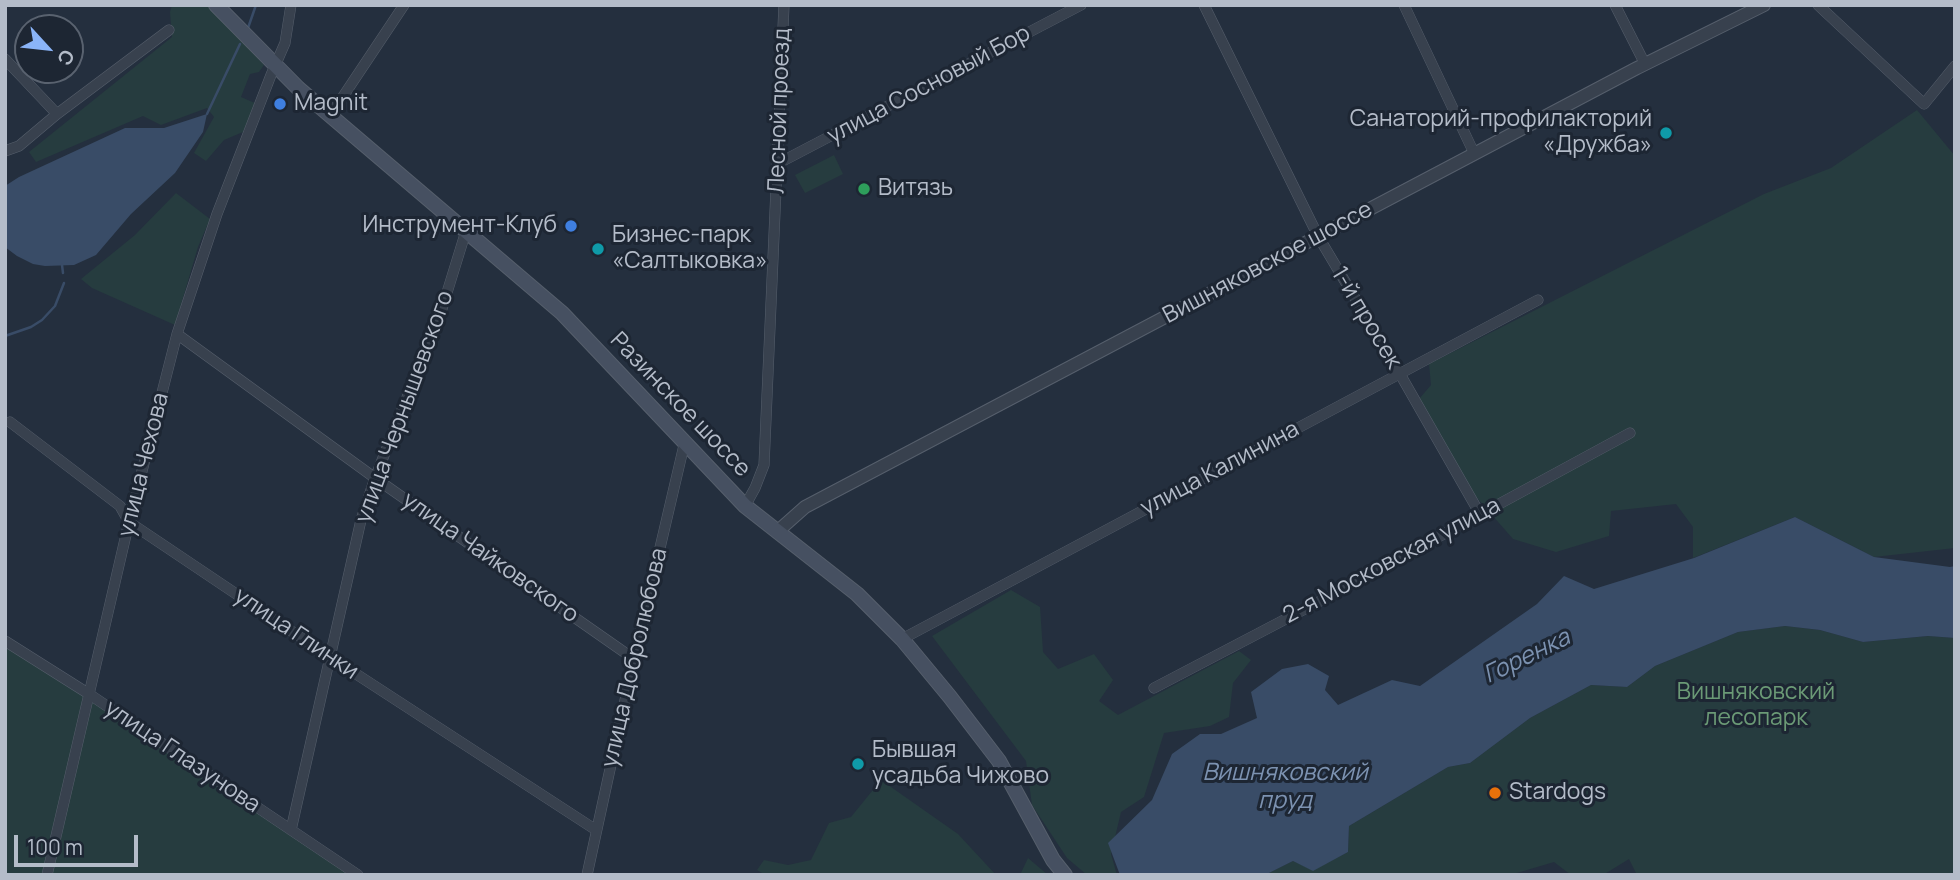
<!DOCTYPE html>
<html>
<head>
<meta charset="utf-8">
<style>
  body { margin:0 }
  #map { position:relative; width:1960px; height:880px; overflow:hidden; background:#242f3e; font-family:Manrope,sans-serif }
  canvas { display:block }
  .frame { position:absolute; inset:0; border:7px solid #b4bcc9; pointer-events:none }
  .north { position:absolute; left:14px; top:14px; width:70px; height:70px; box-sizing:border-box; background:#1d2633; border:2px solid #59626f; border-radius:50%; rotate:117deg; font-size:19px; font-weight:700; line-height:28px; text-align:center; color:#b4bcc9 }
  .north::after { content:''; display:block; margin:auto; width:24px; height:32px; background:#8ab4f8; clip-path:polygon(50% 0,100% 100%,50% 72%,0 100%) }
  .scale { position:absolute; left:14px; top:835px; width:124px; height:32px; box-sizing:border-box; border:4px solid #b4bcc9; border-top:0; padding-left:9px; font-size:21px; line-height:24px; white-space:nowrap; color:#b4bcc9; -webkit-text-stroke:5px #1d2633; paint-order:stroke }
</style>
</head>
<body>
<div id="map">
<canvas width="1960" height="880"></canvas>
<div class="frame"></div>
<div class="north">С</div>
<div class="scale">100 m</div>
</div>
<script>
const ctx = document.querySelector('canvas').getContext('2d');
ctx.lineJoin = 'round';
function paint(path, color) {
  ctx.fillStyle = color;
  ctx.fill(path, 'evenodd');
}
function shape(rows) {
  const path = new Path2D();
  for (const r of rows) {
    path.moveTo(r[0], r[1]);
    for (let i = 2; i < r.length; i += 2) path.lineTo(r[i], r[i + 1]);
  }
  return path;
}
function strokePath(path, color, width, dash) {
  ctx.strokeStyle = color;
  ctx.lineWidth = width;
  ctx.lineCap = dash ? 'butt' : 'round';
  ctx.setLineDash(dash || []);
  ctx.stroke(path);
}
function drawText(font, color, halo, rows, align = 'center') {
  ctx.font = font + ' Manrope,sans-serif';
  ctx.lineWidth = 6;
  ctx.setLineDash([]);
  ctx.textBaseline = 'middle';
  ctx.strokeStyle = halo;
  ctx.fillStyle = color;
  for (const [text, x, y, turn = 0] of rows) {
    ctx.save();
    ctx.translate(x, y);
    ctx.rotate((+turn || 0) * Math.PI / 180);
    ctx.textAlign = isNaN(turn) ? turn : align;
    if (halo) ctx.strokeText(text, 0, 0);
    ctx.fillText(text, 0, 0);
    ctx.restore();
  }
}
paint(shape([
  [172,5,208,5,264,65,259,72,250,74,241,97,257,104,243,132,224,140,206,161,194,153,214,117,207,108,161,125,143,116,36,162,29,152,172,37,170,12],
  [1917,110,1955,156,1955,548,1874,557,1795,517,1693,558,1693,527,1676,504,1611,511,1609,536,1556,552,1513,539,1471,491,1419,399,1431,385,1429,364,1764,194,1831,168],
  [834,155,843,174,805,193,795,175],
  [176,193,210,219,198,247,175,325,92,288,81,279,135,235],
  [1011,590,1040,607,1043,652,1058,669,1094,654,1113,680,1099,701,1118,715,1239,651,1251,660,1233,683,1229,717,1210,726,1164,733,1144,797,1121,812,1111,854,1117,875,1087,875,1067,858,1032,805,1026,761,932,636],
  [1785,626,1820,630,1863,642,1929,636,1955,638,1955,875,1637,875,1629,859,1603,875,1571,875,1554,862,1510,875,1265,875,1293,861,1313,870,1348,852,1349,826,1448,767,1470,763,1530,718,1591,685,1627,687,1655,666,1738,632],
  [5,642,355,875,5,875],
  [881,780,958,834,996,875,765,875,757,870,764,860,788,865,811,860,829,823,851,817],
  [1028,858,1048,875,1020,875]
]), '#263c3f');
paint(shape([
  [207,114,203,132,175,173,131,214,96,255,74,265,45,266,33,264,17,256,5,247,5,186,19,177,125,128,164,128],
  [1795,517,1874,557,1950,567,1955,566,1955,638,1928,636,1863,642,1820,630,1785,626,1738,632,1655,666,1627,687,1591,685,1530,718,1470,763,1448,767,1349,826,1348,852,1313,871,1293,861,1265,875,1120,875,1108,843,1152,800,1172,754,1200,734,1221,734,1257,718,1251,692,1282,669,1308,664,1329,676,1325,690,1338,705,1392,680,1420,686,1537,604,1564,576,1594,589,1694,558]
]), '#394c67');
strokePath(shape([
  [248,28,256,5],
  [207,114,240,44],
  [62,265,63,273],
  [5,336,31,327,42,320,55,306,64,283]
]), '#394c67', 2.5);
const minor = shape([
  [1204,5,1318,236,1400,374,1480,514],
  [1404,5,1474,153],
  [1615,5,1645,64],
  [1818,5,1924,104,1955,66],
  [5,59,57,114],
  [330,116,404,5],
  [5,151,19,146,57,114,169,30],
  [777,164,1081,5],
  [177,334,375,478,634,659],
  [10,422,120,506,129,522,330,657,596,830],
  [745,506,755,488,764,465,784,5],
  [902,639,1538,300],
  [5,641,89,694,358,875],
  [1154,688,1324,599,1630,433],
  [291,830,361,520,375,478,441,312,466,231],
  [47,875,129,522,177,334,217,214,271,75,285,43,291,5],
  [587,875,634,659,685,441]
]);
const tertiary = shape([
  [778,531,805,507,1637,68,1764,5]
]);
const secondary = shape([
  [216,5,298,88,562,313,745,506,857,594,902,639,950,697,999,761,1053,860,1065,875]
]);
strokePath(minor, '#565f6c', 11);
strokePath(tertiary, '#565f6c', 14);
strokePath(secondary, '#565f6c', 16);
strokePath(minor, '#38414e', 10);
strokePath(tertiary, '#38414e', 12);
strokePath(secondary, '#465061', 14);
for (const [x, y, r, color] of [
  [280,104,7,"#3f7fe0"],
  [1666,133,7,"#0f9aa8"],
  [864,189,7,"#2e9e5b"],
  [571,226,7,"#3f7fe0"],
  [598,249,7,"#0f9aa8"],
  [858,764,7,"#0f9aa8"],
  [1495,793,7,"#e8710a"]
]) {
  const dot = new Path2D();
  dot.arc(x, y, r, 0, 2 * Math.PI);
  ctx.fillStyle = color;
  ctx.fill(dot);
  strokePath(dot, '#1d2633', 2.5);
}
drawText('23px', '#b4bcc9', '#1d2633', [
  ["улица Сосновый Бор",929,85,-28],
  ["Лесной проезд",780,111,-88],
  ["Вишняковское шоссе",1268,263,-28],
  ["1-й просек",1366,318,59],
  ["Разинское шоссе",680,405,46],
  ["улица Чернышевского",405,407,-70],
  ["улица Чехова",144,465,-76],
  ["улица Калинина",1220,469,-28],
  ["улица Чайковского",490,558,35],
  ["2-я Московская улица",1392,561,-28],
  ["улица Глинки",296,634,34],
  ["улица Добролюбова",635,658,-77],
  ["улица Глазунова",182,757,34]
]);
drawText('23px', '#b4bcc9', '#1d2633', [
  ["Magnit",294,104],
  ["Санаторий-профилакторий",1652,120,"right"],
  ["«Дружба»",1652,146,"right"],
  ["Витязь",878,189],
  ["Инструмент-Клуб",557,226,"right"],
  ["Бизнес-парк",612,236],
  ["«Салтыковка»",612,262],
  ["Бывшая",872,751],
  ["усадьба Чижово",872,777],
  ["Stardogs",1509,793]
], 'left');
drawText('23px', '#6b9a76', '#1d2633', [
  ["Вишняковский",1756,693],
  ["лесопарк",1756,719]
]);
drawText('italic 24px', '#7c92b1', '#1d2633', [
  ["Горенка",1527,657,-26],
  ["Вишняковский",1285,773],
  ["пруд",1285,801]
]);
</script>
</body>
</html>
